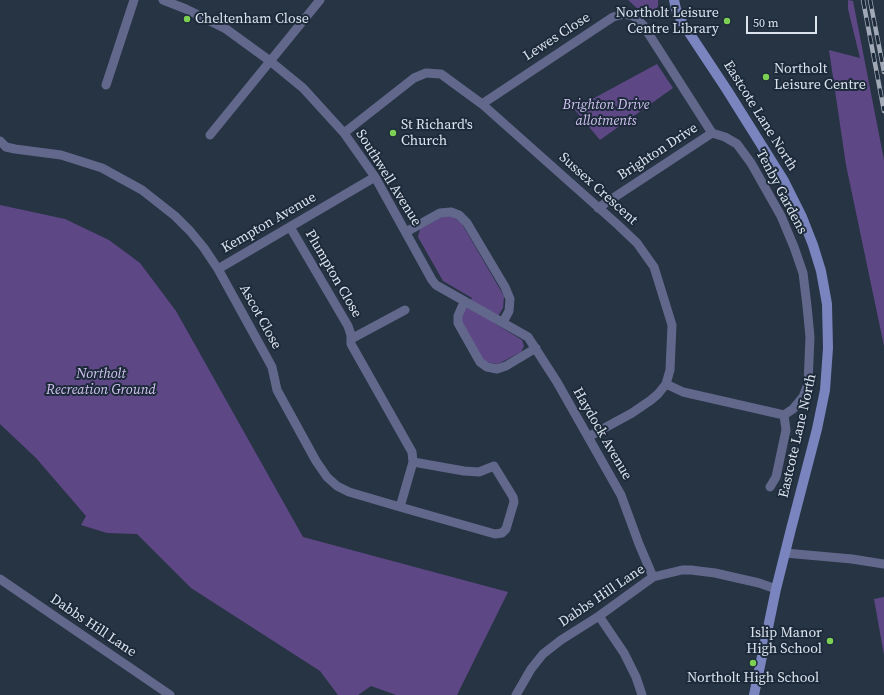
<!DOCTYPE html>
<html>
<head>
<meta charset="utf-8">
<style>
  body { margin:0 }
  #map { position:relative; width:884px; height:695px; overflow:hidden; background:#273444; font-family:"Source Serif 4",serif }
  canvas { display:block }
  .scale { position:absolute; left:746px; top:16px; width:71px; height:18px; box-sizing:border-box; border:2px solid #dbe3ed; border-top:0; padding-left:5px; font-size:12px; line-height:14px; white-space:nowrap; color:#dbe3ed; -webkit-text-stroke:3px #1d2a3a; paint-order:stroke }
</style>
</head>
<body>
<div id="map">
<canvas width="884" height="695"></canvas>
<div class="scale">50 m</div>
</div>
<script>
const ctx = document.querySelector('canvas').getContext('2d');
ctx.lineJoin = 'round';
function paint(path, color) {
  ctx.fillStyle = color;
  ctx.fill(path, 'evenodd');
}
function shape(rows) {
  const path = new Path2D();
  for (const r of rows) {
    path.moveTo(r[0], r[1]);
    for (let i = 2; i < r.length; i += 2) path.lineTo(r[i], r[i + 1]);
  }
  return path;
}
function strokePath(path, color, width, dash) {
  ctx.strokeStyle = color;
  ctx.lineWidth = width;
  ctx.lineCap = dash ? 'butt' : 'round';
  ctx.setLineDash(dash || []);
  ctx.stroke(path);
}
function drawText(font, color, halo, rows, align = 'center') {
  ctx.font = font + ' "Source Serif 4",serif';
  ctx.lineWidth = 4;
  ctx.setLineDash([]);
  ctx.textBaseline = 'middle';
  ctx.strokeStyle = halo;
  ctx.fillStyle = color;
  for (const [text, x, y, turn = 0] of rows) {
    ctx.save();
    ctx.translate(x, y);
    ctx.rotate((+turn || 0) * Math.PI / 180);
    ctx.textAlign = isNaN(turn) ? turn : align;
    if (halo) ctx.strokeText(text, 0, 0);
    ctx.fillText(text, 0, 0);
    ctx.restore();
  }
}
paint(shape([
  [628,0,658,0,658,6,650,20],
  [848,0,853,1,884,160,884,346,846,165,829,50,860,58,848,9],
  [657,64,673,88,600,140,574,109],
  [0,205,65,219,109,240,140,263,176,311,303,537,508,592,457,695,396,695,371,686,358,695,338,695,320,671,191,588,137,534,107,533,81,525,86,516,36,458,0,424],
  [453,216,462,224,504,296,503,308,494,323,522,340,524,346,521,352,498,364,490,363,481,359,461,322,464,311,472,298,443,281,418,237,420,229,442,217],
  [884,597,884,655,874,599]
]), '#5e4785');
strokePath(shape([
  [163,0,186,9,226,29,270,61,303,88,344,133,375,177,432,280,436,285,528,337,557,382,621,495,639,544,653,577],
  [106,85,134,0],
  [482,104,613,17,624,14,634,16,643,25,712,133],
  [344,133,414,78,426,73,441,74,482,104,618,225,637,243,654,267,672,325,670,370,666,384,658,394,651,400,632,413,588,437],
  [712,133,725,137,737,144,751,163,781,216,794,247,803,273,807,306,810,337,808,384,803,397,793,409,784,415],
  [210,135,320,0],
  [0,141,6,147,15,149,61,155,102,168,142,190,175,216,190,231,204,248,218,269,272,367,277,390,316,461,327,477,337,486,349,492,400,507,495,534,502,533,506,529,514,502,513,497,494,466,479,472,464,471,413,462],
  [598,208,712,133],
  [290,227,348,326,351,335,351,344,412,452,413,462,400,507],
  [406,232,440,213,451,212,459,215,467,223,505,287,510,299,509,311,503,322],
  [218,269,375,177],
  [464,302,458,316,458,323,480,362,487,367,497,369,506,366,536,348],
  [351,339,405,310],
  [666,384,683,392,784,415],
  [770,487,776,477,786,430,784,415],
  [785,553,852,559,884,564],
  [0,579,170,695],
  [599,616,624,653,636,677,642,695],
  [516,695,531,669,543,654,561,640,599,616,653,577,682,570,691,570,715,573,759,583,776,589]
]), '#61688c', 9);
strokePath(shape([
  [674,0,676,9,682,22,727,90,784,181,802,217,813,245,821,271,827,304,828,348,825,390,817,429,791,529,776,589,754,695]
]), '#7a84be', 10);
const rail = shape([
  [863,0,884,111],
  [870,0,884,72]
]);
strokePath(rail, '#a0a9b5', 4.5);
strokePath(rail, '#1d2a3a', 3, [9]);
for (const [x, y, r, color] of [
  [187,19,4,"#7cd154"],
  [727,21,4,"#7cd154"],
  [766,77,4,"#7cd154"],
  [393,133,4,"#7cd154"],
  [830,641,4,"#7cd154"],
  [753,663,4,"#7cd154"]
]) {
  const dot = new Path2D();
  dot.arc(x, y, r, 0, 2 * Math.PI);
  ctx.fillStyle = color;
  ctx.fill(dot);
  strokePath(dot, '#1d2a3a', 1.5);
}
drawText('14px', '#dbe3ed', '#1d2a3a', [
  ["Northolt Leisure",719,13,"right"],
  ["Centre Library",719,29,"right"],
  ["Cheltenham Close",195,19],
  ["Northolt",774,69],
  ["Leisure Centre",774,85],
  ["St Richard's",401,125],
  ["Church",401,141],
  ["Islip Manor",822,633,"right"],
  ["High School",822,649,"right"],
  ["Northolt High School",753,678,"center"]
], 'left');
drawText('14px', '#dbe3ed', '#1d2a3a', [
  ["Lewes Close",557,37,-33],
  ["Eastcote Lane North",760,116,58],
  ["Brighton Drive",658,152,-33],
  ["Southwell Avenue",388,178,58],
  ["Sussex Crescent",598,189,42],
  ["Tenby Gardens",781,192,62],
  ["Kempton Avenue",269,223,-30],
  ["Plumpton Close",333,274,60],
  ["Ascot Close",260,317,61],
  ["Haydock Avenue",602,434,60],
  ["Eastcote Lane North",798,436,-77],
  ["Dabbs Hill Lane",602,596,-34],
  ["Dabbs Hill Lane",93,626,34]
]);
drawText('italic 14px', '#d2c4f1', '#1d2a3a', [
  ["Brighton Drive",606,105],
  ["allotments",606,121],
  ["Northolt",101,374],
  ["Recreation Ground",101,390]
]);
</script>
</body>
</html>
